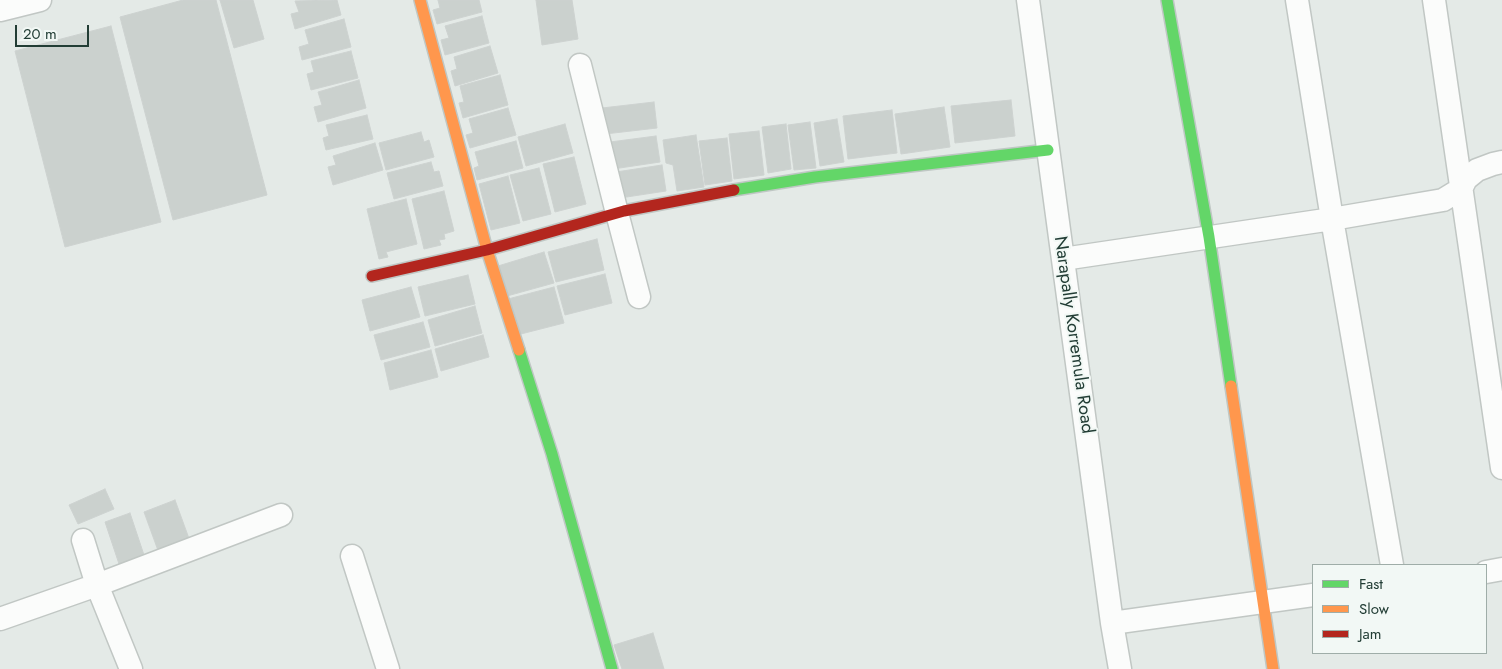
<!DOCTYPE html>
<html>
<head>
<meta charset="utf-8">
<style>
  body { margin:0 }
  #map { position:relative; width:1502px; height:669px; overflow:hidden; background:#e4eae7; font-family:Jost,sans-serif }
  canvas { display:block }
  .legend { position:absolute; left:1312px; top:564px; width:175px; height:90px; box-sizing:border-box; background:#f2f8f5; border:1px solid #9fada8; margin:0; padding:6px 9px; list-style:none; font-size:15px; color:#223d35 }
  .legend li { display:flex; align-items:center; gap:10px; height:25px }
  .legend b { width:25px; border:1px solid #9fada8 }
  .scale { position:absolute; left:15px; top:25px; width:74px; height:22px; box-sizing:border-box; border:2px solid #223d35; border-top:0; padding-left:6px; font-size:15px; line-height:18px; white-space:nowrap; color:#223d35; -webkit-text-stroke:4px #f2f8f5; paint-order:stroke }
</style>
</head>
<body>
<div id="map">
<canvas width="1502" height="669"></canvas>
<ul class="legend">
<li><b style="height:6px;background:#63d668"></b>Fast</li>
<li><b style="height:6px;background:#ff974d"></b>Slow</li>
<li><b style="height:6px;background:#b3261e"></b>Jam</li>
</ul>
<div class="scale">20 m</div>
</div>
<script>
const ctx = document.querySelector('canvas').getContext('2d');
ctx.lineJoin = 'round';
function paint(path, color) {
  ctx.fillStyle = color;
  ctx.fill(path, 'evenodd');
}
function shape(rows) {
  const path = new Path2D();
  for (const r of rows) {
    path.moveTo(r[0], r[1]);
    for (let i = 2; i < r.length; i += 2) path.lineTo(r[i], r[i + 1]);
  }
  return path;
}
function strokePath(path, color, width, dash) {
  ctx.strokeStyle = color;
  ctx.lineWidth = width;
  ctx.lineCap = dash ? 'butt' : 'round';
  ctx.setLineDash(dash || []);
  ctx.stroke(path);
}
function drawText(font, color, halo, rows, align = 'center') {
  ctx.font = font + ' Jost,sans-serif';
  ctx.lineWidth = 4;
  ctx.setLineDash([]);
  ctx.textBaseline = 'middle';
  ctx.strokeStyle = halo;
  ctx.fillStyle = color;
  for (const [text, x, y, turn = 0] of rows) {
    ctx.save();
    ctx.translate(x, y);
    ctx.rotate((+turn || 0) * Math.PI / 180);
    ctx.textAlign = isNaN(turn) ? turn : align;
    if (halo) ctx.strokeText(text, 0, 0);
    ctx.fillText(text, 0, 0);
    ctx.restore();
  }
}
const building = shape([
  [183,0,216,0,267,195,173,220,120,17,183,0],
  [220,0,253,0,264,39,234,48,220,0],
  [337,0,341,15,295,29,291,14,299,12,295,1,337,0],
  [438,0,479,0,482,12,437,24,433,10,440,8,438,0],
  [536,0,572,0,578,39,542,45,536,0],
  [482,16,489,43,445,55,441,40,449,38,445,26,482,16],
  [344,19,351,47,302,60,299,47,309,44,305,30,344,19],
  [111,26,161,222,65,247,15,51,111,26],
  [490,46,498,73,455,86,451,71,457,69,454,57,490,46],
  [351,51,358,78,311,90,307,74,314,72,311,61,351,51],
  [500,75,508,105,463,118,459,103,464,102,460,86,500,75],
  [359,80,366,108,318,122,314,107,322,105,318,92,359,80],
  [1011,100,1015,136,955,143,951,106,1011,100],
  [654,102,657,128,605,134,602,108,654,102],
  [944,107,950,147,901,154,895,114,944,107],
  [508,108,516,135,470,148,466,135,473,133,469,119,508,108],
  [892,110,897,153,848,159,843,116,892,110],
  [367,115,373,139,326,150,323,138,329,136,326,125,367,115],
  [837,119,844,162,820,166,814,123,837,119],
  [810,122,816,168,794,170,788,125,810,122],
  [565,124,573,153,526,166,518,137,565,124],
  [786,124,791,169,768,173,762,127,786,124],
  [759,131,764,175,734,179,729,134,759,131],
  [421,132,424,142,429,140,434,157,386,170,379,143,421,132],
  [696,135,704,187,677,191,673,165,666,163,663,140,696,135],
  [656,136,660,162,613,169,610,142,656,136],
  [727,138,732,181,705,185,699,141,727,138],
  [516,141,523,168,477,180,474,168,479,166,475,152,516,141],
  [375,143,383,170,333,185,328,167,336,165,333,156,375,143],
  [574,157,586,204,555,212,543,164,574,157],
  [431,162,434,172,439,171,443,186,394,199,387,173,431,162],
  [662,165,666,191,620,198,616,172,662,165],
  [539,168,551,214,523,221,510,175,539,168],
  [508,176,520,223,491,230,479,184,508,176],
  [444,191,454,231,444,234,445,239,439,240,441,245,424,249,412,199,444,191],
  [406,199,417,244,386,252,388,257,379,259,367,209,406,199],
  [597,239,604,270,556,282,548,252,597,239],
  [544,252,554,283,507,296,498,266,544,252],
  [605,274,612,303,565,315,557,286,605,274],
  [468,275,475,304,425,316,418,287,468,275],
  [411,287,420,317,370,331,362,300,411,287],
  [554,287,564,323,517,335,508,299,554,287],
  [475,306,482,333,435,346,428,320,475,306],
  [423,322,430,347,381,360,374,335,423,322],
  [483,335,489,357,441,371,435,349,483,335],
  [431,350,438,377,390,390,384,363,431,350],
  [105,489,114,509,78,524,69,505,105,489],
  [175,500,191,544,160,556,144,512,175,500],
  [130,513,145,558,120,567,105,522,130,513],
  [653,633,664,669,622,669,614,645,653,633]
]);
paint(building, '#cbd1ce');
strokePath(building, '#cdd2d0', 1);
const street = shape([
  [1028,0,1112,623,1120,669],
  [1297,0,1332,219,1392,565],
  [1434,0,1502,468],
  [0,10,40,0],
  [580,65,617,213,639,297],
  [1063,259,1332,219,1443,200,1461,189,1466,179,1477,170,1493,164,1502,162],
  [83,540,97,585,131,669],
  [352,556,388,669],
  [1486,572,1502,569],
  [0,619,97,585,281,515],
  [1112,623,1313,595]
]);
const fast = shape([
  [1167,0,1209,237,1231,386],
  [734,190,815,177,1048,150],
  [519,350,552,454,612,669]
]);
const slow = shape([
  [420,0,487,250,519,350],
  [1231,386,1273,669]
]);
const jam = shape([
  [372,276,487,250,624,211,734,190]
]);
strokePath(street, '#c1c7c4', 25);
strokePath(fast, '#bfc7c4', 14);
strokePath(slow, '#bfc7c4', 14);
strokePath(jam, '#bfc7c4', 14);
strokePath(street, '#fbfcfb', 22);
strokePath(fast, '#63d668', 11);
strokePath(slow, '#ff974d', 11);
strokePath(jam, '#b3261e', 11);
drawText('18px', '#223d35', '#f2f8f5', [
  ["Narapally Korremula Road",1073,335,82]
]);
</script>
</body>
</html>
